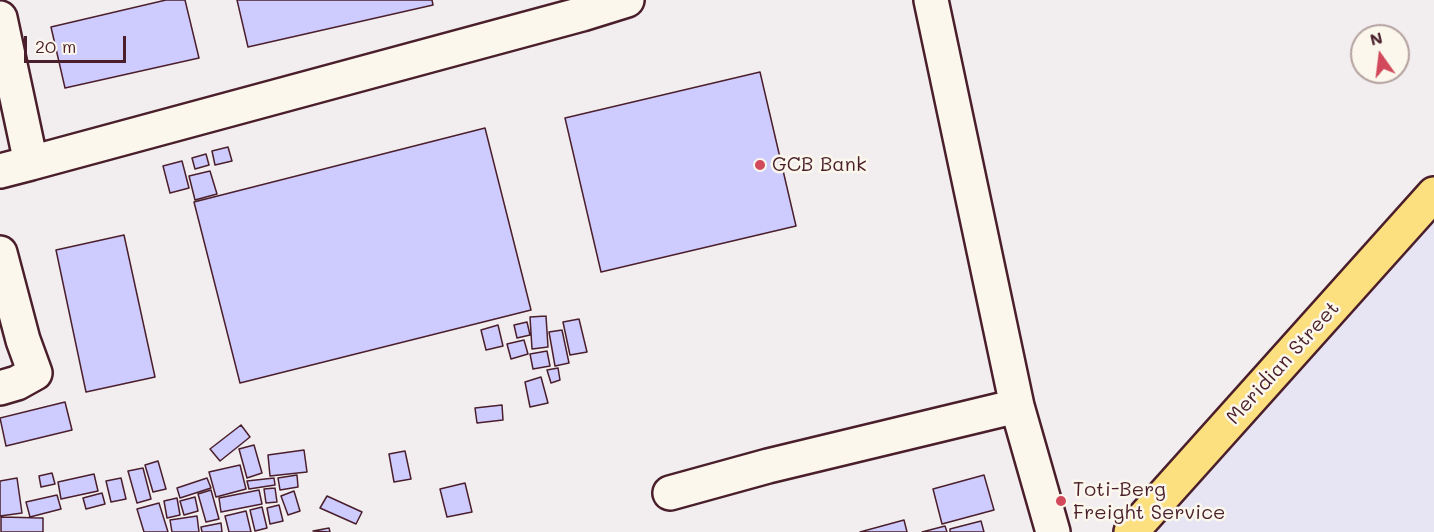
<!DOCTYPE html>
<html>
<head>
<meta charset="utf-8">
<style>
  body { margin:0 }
  #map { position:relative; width:1434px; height:532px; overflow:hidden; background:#f2eef0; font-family:Mali,sans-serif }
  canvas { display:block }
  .north { position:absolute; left:1350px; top:24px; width:60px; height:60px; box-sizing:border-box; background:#fbf7ec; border:2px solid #b4a19f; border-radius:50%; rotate:346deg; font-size:16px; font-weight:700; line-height:24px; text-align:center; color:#4a1f2b }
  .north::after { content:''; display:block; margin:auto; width:21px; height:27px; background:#d1495b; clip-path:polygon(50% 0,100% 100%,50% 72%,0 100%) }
  .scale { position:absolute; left:24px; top:36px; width:102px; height:27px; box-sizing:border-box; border:3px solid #4a1f2b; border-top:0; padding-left:8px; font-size:18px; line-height:21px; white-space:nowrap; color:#4a1f2b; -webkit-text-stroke:4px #fbf7ec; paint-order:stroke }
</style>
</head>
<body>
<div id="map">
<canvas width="1434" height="532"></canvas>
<div class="north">N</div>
<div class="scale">20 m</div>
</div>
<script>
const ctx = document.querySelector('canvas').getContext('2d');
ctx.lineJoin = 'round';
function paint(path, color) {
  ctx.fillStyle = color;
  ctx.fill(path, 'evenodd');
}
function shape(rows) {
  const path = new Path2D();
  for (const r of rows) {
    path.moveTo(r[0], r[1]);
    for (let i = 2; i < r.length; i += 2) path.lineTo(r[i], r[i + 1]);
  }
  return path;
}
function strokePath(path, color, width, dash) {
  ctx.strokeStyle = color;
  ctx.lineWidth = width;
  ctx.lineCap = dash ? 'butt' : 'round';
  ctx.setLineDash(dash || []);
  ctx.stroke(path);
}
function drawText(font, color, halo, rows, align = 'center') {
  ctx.font = font + ' Mali,sans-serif';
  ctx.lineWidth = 5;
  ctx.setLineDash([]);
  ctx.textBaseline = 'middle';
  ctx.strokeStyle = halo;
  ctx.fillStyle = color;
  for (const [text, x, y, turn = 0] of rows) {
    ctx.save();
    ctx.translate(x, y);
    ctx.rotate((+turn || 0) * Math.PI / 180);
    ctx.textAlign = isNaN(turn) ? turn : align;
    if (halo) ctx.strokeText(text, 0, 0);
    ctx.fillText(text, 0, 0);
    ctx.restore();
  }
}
paint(shape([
  [1434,187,1434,532,1122,532]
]), '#e7e4f4');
const building = shape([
  [166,0,185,0,199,58,65,88,51,27,166,0],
  [237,0,432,0,433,5,248,47,237,0],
  [760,72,796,226,601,272,565,118,760,72],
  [485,128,531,310,240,383,194,202,485,128],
  [228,147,232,161,215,165,212,151,228,147],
  [206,154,209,165,195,169,192,158,206,154],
  [182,161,189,188,170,193,163,166,182,161],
  [210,171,217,194,195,200,189,176,210,171],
  [124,235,155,377,86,392,56,250,124,235],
  [546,316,548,347,532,349,530,317,546,316],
  [579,319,587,352,570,355,563,322,579,319],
  [527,322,530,335,517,338,514,325,527,322],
  [498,325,503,346,486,350,481,330,498,325],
  [562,330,569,363,555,366,549,332,562,330],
  [524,340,528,354,511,359,507,344,524,340],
  [547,351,550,366,533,369,530,354,547,351],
  [558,368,560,380,551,383,547,370,558,368],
  [541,377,548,403,530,407,525,382,541,377],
  [65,402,72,430,6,446,0,418,65,402],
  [502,405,503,420,477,423,475,408,502,405],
  [241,425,250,437,220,461,210,449,241,425],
  [254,445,262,473,247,478,239,449,254,445],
  [304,450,307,472,270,476,268,455,304,450],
  [405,451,411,479,394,482,389,454,405,451],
  [158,461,166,489,153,492,145,465,158,461],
  [240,465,246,489,216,497,209,472,240,465],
  [143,468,151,499,137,503,128,471,143,468],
  [52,473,55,484,41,487,39,476,52,473],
  [94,474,98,491,61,499,58,482,94,474],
  [297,475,298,487,280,490,278,478,297,475],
  [984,475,994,510,942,524,933,489,984,475],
  [17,478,22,513,0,516,0,481,17,478],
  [121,478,126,499,111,502,106,481,121,478],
  [207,478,211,488,180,498,177,488,207,478],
  [274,478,275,485,249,489,247,481,274,478],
  [465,483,472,512,447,517,440,489,465,483],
  [275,488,277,502,266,503,264,489,275,488],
  [211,490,219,519,206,522,198,494,211,490],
  [259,490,262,504,221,512,219,498,259,490],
  [294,491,300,511,288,515,281,496,294,491],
  [102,493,105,504,86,509,83,498,102,493],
  [57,495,61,509,30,517,26,502,57,495],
  [327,496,362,512,356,524,320,508,327,496],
  [195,497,198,511,184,515,180,501,195,497],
  [177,498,180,515,167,518,164,501,177,498],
  [159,503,168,532,144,532,137,509,159,503],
  [279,505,283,521,270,524,267,508,279,505],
  [262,507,267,528,255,531,250,510,262,507],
  [246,511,251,532,229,532,225,516,246,511],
  [197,516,199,532,172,532,170,520,197,516],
  [1,517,43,518,43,532,1,532,1,517],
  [904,520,907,532,860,532,904,520],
  [981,521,984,532,950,532,950,529,981,521],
  [221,523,222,532,202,532,201,527,221,523],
  [945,526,947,532,922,532,945,526],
  [329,528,330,532,313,531,329,528]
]);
paint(building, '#cecbfe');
strokePath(building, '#4a1f2b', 1.5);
const minor = shape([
  [931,0,1017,406,1053,532],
  [0,18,31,163,0,171],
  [31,163,582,14,627,0],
  [0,253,23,340,35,373,17,383,0,388],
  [670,493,768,466,1017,406]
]);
const major = shape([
  [1131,532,1434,194]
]);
strokePath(minor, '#4a1f2b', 38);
strokePath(major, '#4a1f2b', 38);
strokePath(minor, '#fbf7ec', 33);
strokePath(major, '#fce080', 33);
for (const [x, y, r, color] of [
  [760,165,6,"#d1495b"],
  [1061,501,6,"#d1495b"]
]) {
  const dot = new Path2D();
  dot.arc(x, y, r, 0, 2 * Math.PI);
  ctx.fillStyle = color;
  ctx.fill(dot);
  strokePath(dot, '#fbf7ec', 2);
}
drawText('20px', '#4a1f2b', '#fbf7ec', [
  ["GCB Bank",772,165],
  ["Toti-Berg",1073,490],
  ["Freight Service",1073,513]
], 'left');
drawText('20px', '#4a1f2b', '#fbf7ec', [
  ["Meridian Street",1283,363,-48]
]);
</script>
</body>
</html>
